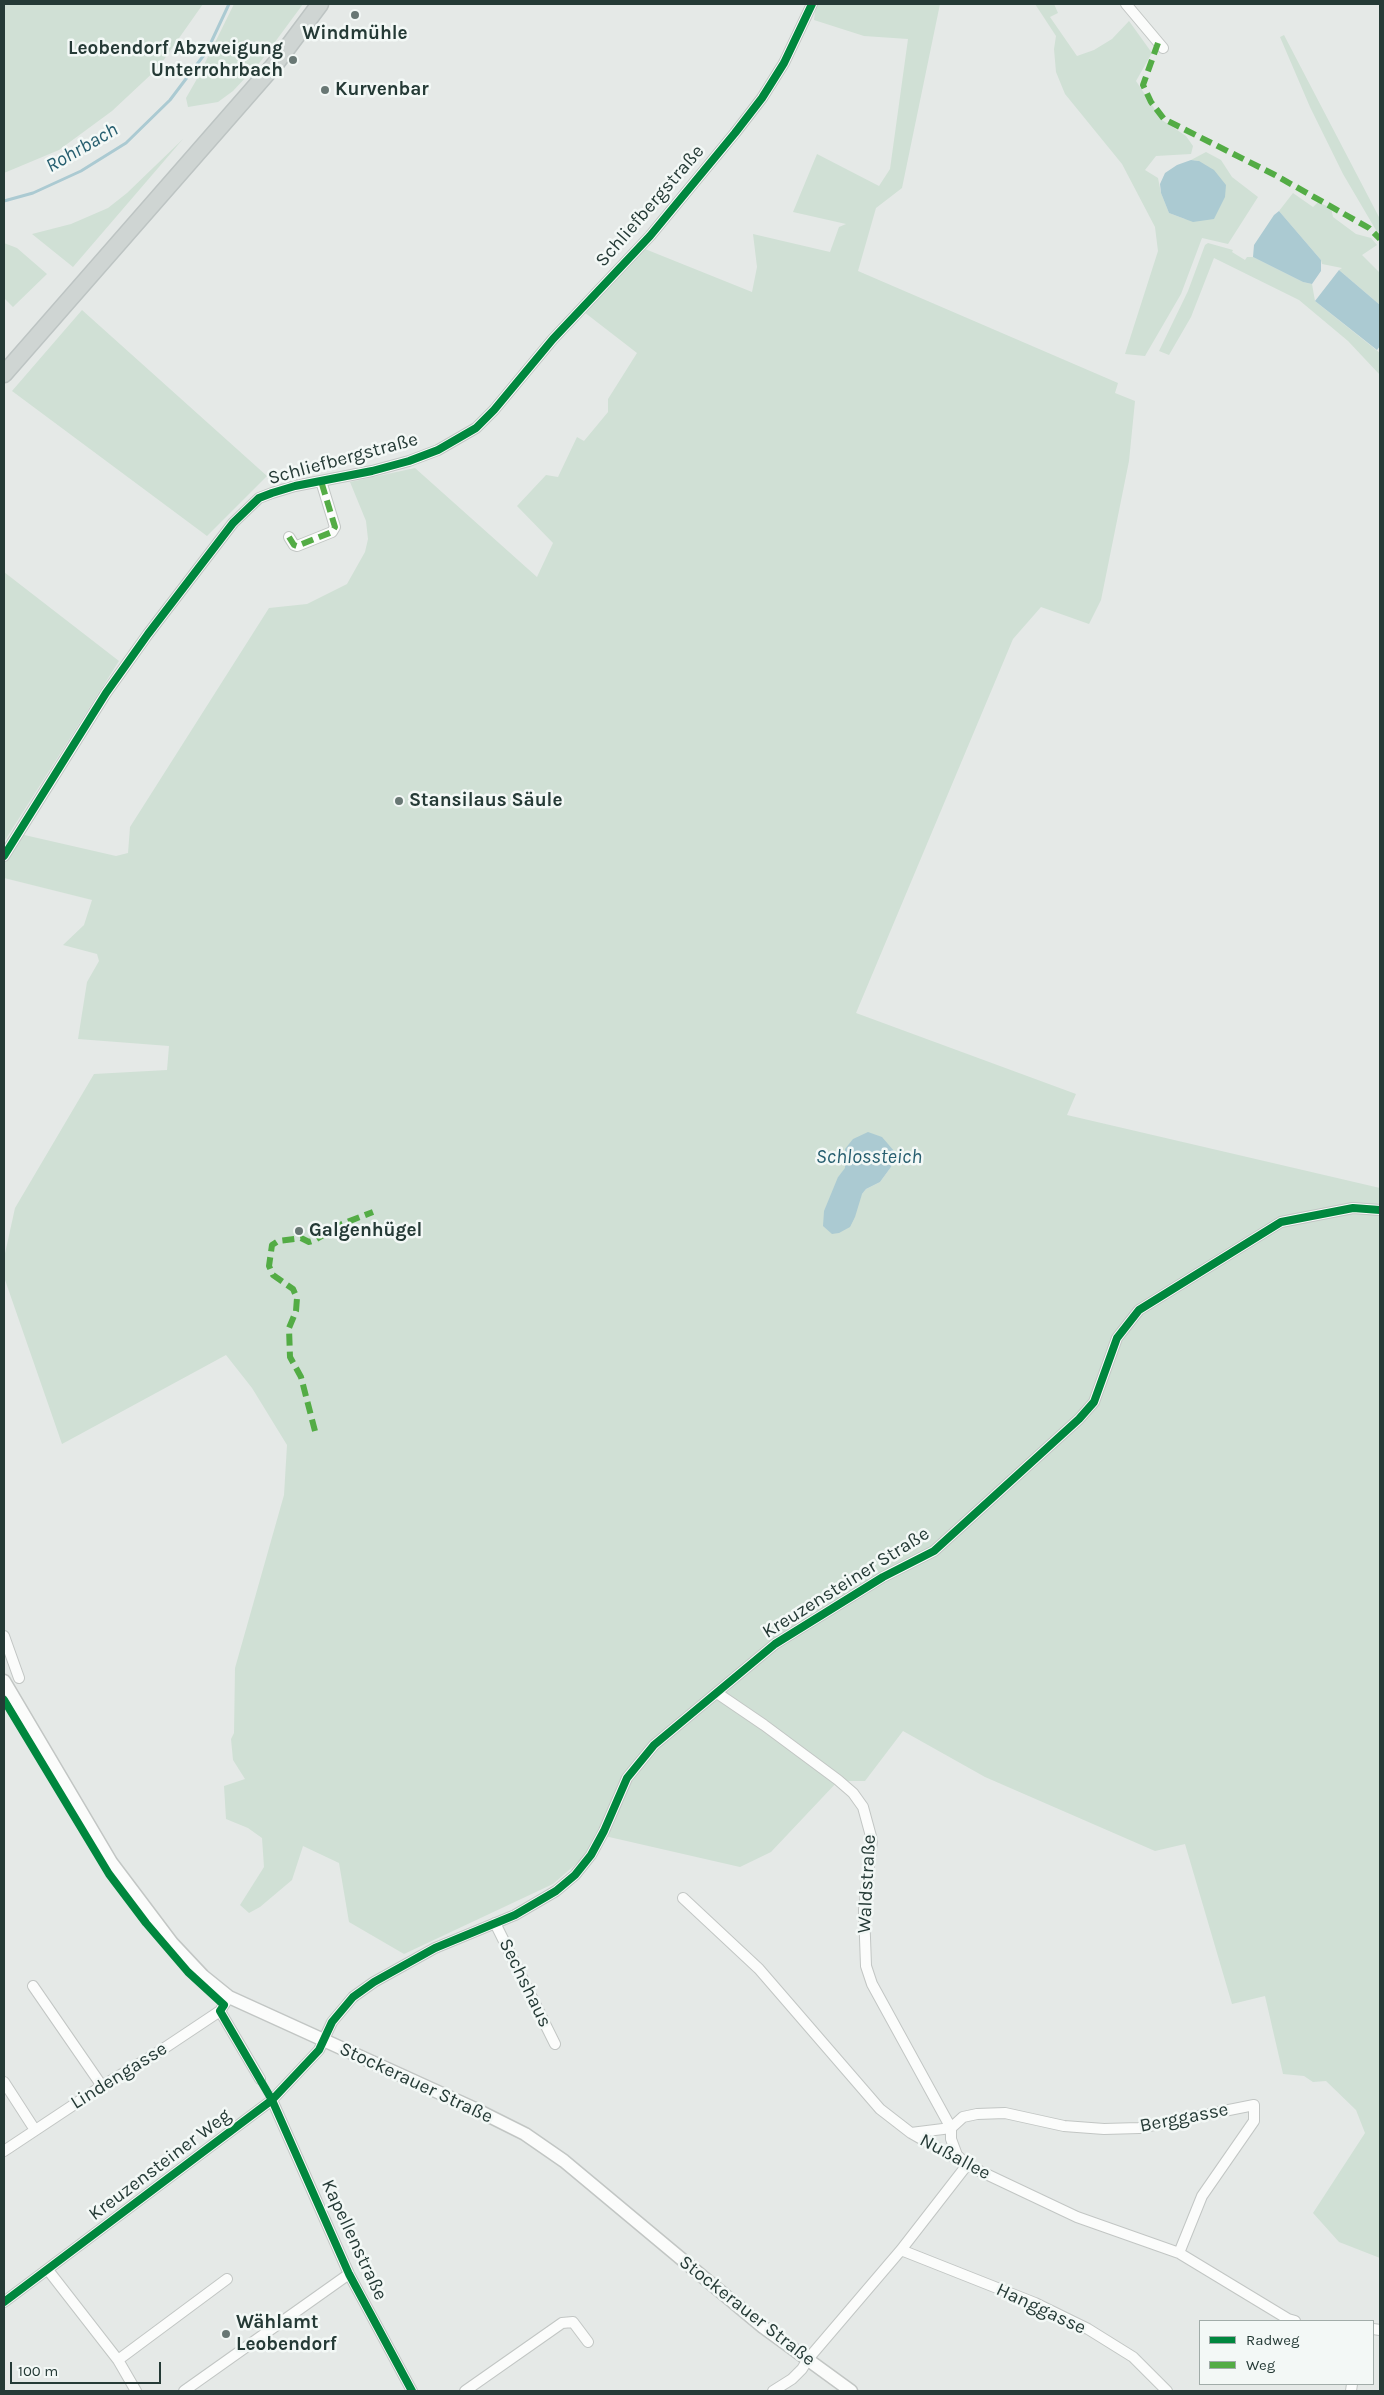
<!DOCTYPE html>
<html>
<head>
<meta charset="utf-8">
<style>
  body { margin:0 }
  #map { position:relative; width:1384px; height:2395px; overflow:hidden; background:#e5e9e7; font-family:Karla,sans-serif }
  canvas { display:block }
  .frame { position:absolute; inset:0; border:5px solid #253a36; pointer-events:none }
  .legend { position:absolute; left:1199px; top:2320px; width:175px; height:65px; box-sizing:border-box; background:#f3f8f6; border:1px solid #a1aca9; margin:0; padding:6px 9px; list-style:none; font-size:15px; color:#253a36 }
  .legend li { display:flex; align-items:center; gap:10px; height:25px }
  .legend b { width:25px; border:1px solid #a1aca9 }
  .scale { position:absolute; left:10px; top:2362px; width:151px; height:22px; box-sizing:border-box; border:2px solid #253a36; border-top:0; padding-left:6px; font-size:15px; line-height:18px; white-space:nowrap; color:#253a36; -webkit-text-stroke:4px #f3f8f6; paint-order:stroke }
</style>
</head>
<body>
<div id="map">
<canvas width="1384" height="2395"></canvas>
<div class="frame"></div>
<ul class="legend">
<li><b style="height:6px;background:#00873e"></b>Radweg</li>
<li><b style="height:6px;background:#53ac45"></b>Weg</li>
</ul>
<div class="scale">100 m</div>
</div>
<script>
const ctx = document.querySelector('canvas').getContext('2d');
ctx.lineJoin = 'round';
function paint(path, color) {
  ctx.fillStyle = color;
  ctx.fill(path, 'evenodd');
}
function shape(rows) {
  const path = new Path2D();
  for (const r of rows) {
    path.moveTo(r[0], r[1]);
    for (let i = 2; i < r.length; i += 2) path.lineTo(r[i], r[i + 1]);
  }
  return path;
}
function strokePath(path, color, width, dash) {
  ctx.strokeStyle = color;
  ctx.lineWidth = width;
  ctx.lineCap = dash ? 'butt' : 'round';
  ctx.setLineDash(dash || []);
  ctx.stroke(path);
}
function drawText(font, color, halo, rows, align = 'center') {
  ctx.font = font + ' Karla,sans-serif';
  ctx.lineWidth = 5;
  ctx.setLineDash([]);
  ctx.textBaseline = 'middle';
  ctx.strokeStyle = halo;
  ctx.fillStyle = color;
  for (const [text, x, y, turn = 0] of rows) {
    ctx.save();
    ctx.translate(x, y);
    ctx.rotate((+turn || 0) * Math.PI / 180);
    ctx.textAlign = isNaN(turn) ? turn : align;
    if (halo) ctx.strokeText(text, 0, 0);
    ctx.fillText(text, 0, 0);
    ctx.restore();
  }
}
paint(shape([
  [4,4,203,4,158,68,112,111,59,150,4,173],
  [234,4,303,4,261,61,233,91,218,102,188,107,186,98,198,77],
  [816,4,940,4,902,188,876,208,858,271,1118,383,1115,393,1135,401,1129,461,1101,600,1089,624,1041,607,1013,639,856,1013,1076,1094,1067,1115,1380,1188,1380,2258,1339,2242,1313,2213,1365,2133,1356,2110,1326,2081,1313,2082,1304,2076,1283,2074,1265,1996,1232,2004,1185,1844,1155,1851,985,1777,903,1731,865,1781,838,1781,771,1852,740,1867,596,1834,583,1858,553,1884,404,1954,349,1922,339,1863,303,1846,292,1880,260,1907,249,1913,240,1905,264,1867,262,1838,248,1828,226,1819,224,1786,245,1779,233,1760,231,1739,234,1733,235,1668,284,1495,287,1445,252,1388,226,1355,62,1444,4,1277,4,1258,15,1208,94,1074,167,1070,169,1046,78,1039,87,982,99,961,97,954,63,945,84,925,92,900,4,878,4,861,20,834,116,856,128,853,130,827,269,608,307,604,347,584,365,552,368,539,366,521,350,482,415,468,537,577,553,543,517,506,546,475,558,477,577,437,584,441,608,412,608,399,637,353,584,312,645,249,752,292,757,267,753,234,830,252,839,227,846,224,793,212,817,154,879,186,890,169,908,39,864,36,814,20],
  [891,1167,880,1182,866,1189,862,1194,838,1177,845,1169],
  [1035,4,1054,4,1058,13,1050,17,1077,56,1094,50,1112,39,1129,21,1152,53,1136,81,1162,120,1186,136,1193,146,1191,154,1156,156,1145,170,1158,178,1161,193,1169,213,1185,219,1199,161,1191,160,1206,152,1221,160,1232,177,1258,197,1228,244,1202,238,1181,294,1145,356,1125,354,1158,251,1155,227,1122,164,1065,94,1056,72,1054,49,1056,36],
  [1284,35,1380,219,1380,237,1343,174,1310,107,1280,37],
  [183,139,73,267,32,234,71,224,108,208,127,193],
  [1293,193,1313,207,1318,202,1331,208,1333,217,1356,234,1371,238,1377,245,1362,255,1380,273,1380,305,1339,270,1342,268,1322,264,1321,260,1279,211],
  [4,243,17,248,47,274,13,307,4,298],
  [1208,243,1233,250,1232,252,1245,260,1247,257,1253,257,1303,282,1312,284,1315,301,1380,353,1380,375,1348,341,1299,300,1214,258,1191,317,1169,355,1159,351,1188,291,1205,245],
  [82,310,267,476,207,536,12,391],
  [4,572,119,661,4,842]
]), '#d0e0d5');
paint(shape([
  [1191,160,1199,161,1214,170,1226,185,1225,197,1214,219,1193,222,1169,213,1161,193,1160,184,1165,173,1177,165],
  [1279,211,1321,260,1321,271,1312,284,1303,282,1253,257,1254,245,1274,215],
  [1339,270,1380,305,1380,346,1377,350,1315,301],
  [868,1132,882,1137,894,1151,891,1167,880,1182,866,1189,862,1194,855,1217,850,1227,839,1233,832,1234,823,1226,824,1211,838,1177,845,1168,845,1149,853,1139]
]), '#abcad2');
strokePath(shape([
  [4,201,33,193,81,171,126,143,170,100,207,51,229,4]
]), '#abcad2', 3);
const minor = shape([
  [1126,4,1163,48],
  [289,537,294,545,297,546,332,532,335,527,321,481],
  [4,856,106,693,148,634,233,523,259,498,272,493,295,486,372,471,409,461,438,450,476,428,494,410,553,339,650,236,735,133,762,98,784,63,812,4],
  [4,1636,19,1678],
  [717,1693,764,1725,838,1780,853,1793,863,1807,872,1840,864,1910,866,1966,872,1984,951,2128,951,2139,957,2155,967,2165,901,2250,808,2359,802,2369,792,2379,773,2391],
  [683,1898,759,1969,880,2109,911,2133,967,2165,1077,2217,1179,2253,1288,2319,1295,2321],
  [495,1923,555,2044],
  [33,1986,102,2086],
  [220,2011,260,2079],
  [4,2082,35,2130],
  [272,2100,349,2274,412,2391],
  [911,2133,951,2128,963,2117,977,2114,1005,2113,1064,2126,1104,2129,1139,2128,1254,2105,1254,2121,1202,2196,1179,2253],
  [4,2151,102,2086,154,2055,220,2011,229,1997],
  [901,2250,1035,2303,1088,2329,1133,2357,1167,2391],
  [48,2270,118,2360,136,2391],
  [4,2302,272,2100,319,2050,332,2022,353,1997,374,1982,435,1948,515,1915,556,1891,575,1875,591,1855,604,1831,627,1778,654,1745,775,1644,883,1577,934,1551,1079,1419,1094,1402,1117,1338,1139,1310,1281,1222,1353,1208,1380,1210],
  [1373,2329,1380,2330],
  [118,2360,227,2279],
  [184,2391,349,2274],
  [465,2391,562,2323,573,2322,588,2342],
  [1351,2391,1352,2384]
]);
const tertiary = shape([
  [4,1681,111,1862,172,1943,203,1976,229,1997,473,2108,525,2134,564,2161,763,2327,851,2391]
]);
const primary = shape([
  [4,374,276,63,320,4]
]);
strokePath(minor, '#c2c6c4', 12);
strokePath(tertiary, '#c2c6c4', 15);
strokePath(primary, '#bdc4c3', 19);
strokePath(minor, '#fbfcfb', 10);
strokePath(tertiary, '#fbfcfb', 12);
strokePath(primary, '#cfd5d3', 16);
strokePath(shape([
  [1158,43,1143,85,1151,102,1164,119,1275,175,1369,228,1380,239],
  [289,537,294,545,297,546,332,532,335,527,321,481],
  [315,1431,301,1377,290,1357,289,1328,296,1311,297,1298,293,1289,273,1275,269,1266,272,1245,278,1241,295,1239,301,1238,309,1242,315,1240,342,1224,373,1212]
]), '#53ac45', 6, [12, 6]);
strokePath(shape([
  [4,856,106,693,148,634,233,523,259,498,272,493,295,486,372,471,409,461,438,450,476,428,494,410,553,339,650,236,735,133,762,98,784,63,812,4],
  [4,1700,109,1874,146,1923,188,1972,224,2005,220,2011,272,2100,349,2274,412,2391],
  [4,2302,272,2100,319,2050,332,2022,353,1997,374,1982,435,1948,515,1915,556,1891,575,1875,591,1855,604,1831,627,1778,654,1745,775,1644,883,1577,934,1551,1079,1419,1094,1402,1117,1338,1139,1310,1281,1222,1353,1208,1380,1210]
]), '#00873e', 8);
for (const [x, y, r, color] of [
  [355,15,5,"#687774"],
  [293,60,5,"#687774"],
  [325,90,5,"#687774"],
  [399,801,5,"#687774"],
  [299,1231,5,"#687774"],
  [226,2334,5,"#687774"]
]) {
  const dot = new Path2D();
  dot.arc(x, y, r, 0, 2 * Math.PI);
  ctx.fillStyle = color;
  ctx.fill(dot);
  strokePath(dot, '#f3f8f6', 2);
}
drawText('bold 19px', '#253a36', '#f3f8f6', [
  ["Windmühle",355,34,"center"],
  ["Leobendorf Abzweigung",283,49,"right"],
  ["Unterrohrbach",283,71,"right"],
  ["Kurvenbar",335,90],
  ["Stansilaus Säule",409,801],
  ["Galgenhügel",309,1231],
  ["Wählamt",236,2323],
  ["Leobendorf",236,2345]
], 'left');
drawText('19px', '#253a36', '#f3f8f6', [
  ["Schliefbergstraße",650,206,-49],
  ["Schliefbergstraße",343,459,-15],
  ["Kreuzensteiner Straße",846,1583,-32],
  ["Waldstraße",867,1884,-87],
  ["Sechshaus",525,1983,64],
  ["Lindengasse",119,2076,-32],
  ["Stockerauer Straße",416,2083,25],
  ["Berggasse",1184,2118,-11],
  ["Nußallee",955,2157,28],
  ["Kreuzensteiner Weg",160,2165,-37],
  ["Kapellenstraße",354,2240,65],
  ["Hanggasse",1041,2309,25],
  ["Stockerauer Straße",747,2311,38]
]);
drawText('italic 20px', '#265e6f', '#f3f8f6', [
  ["Rohrbach",82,148,-30],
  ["Schlossteich",869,1157]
]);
</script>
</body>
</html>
